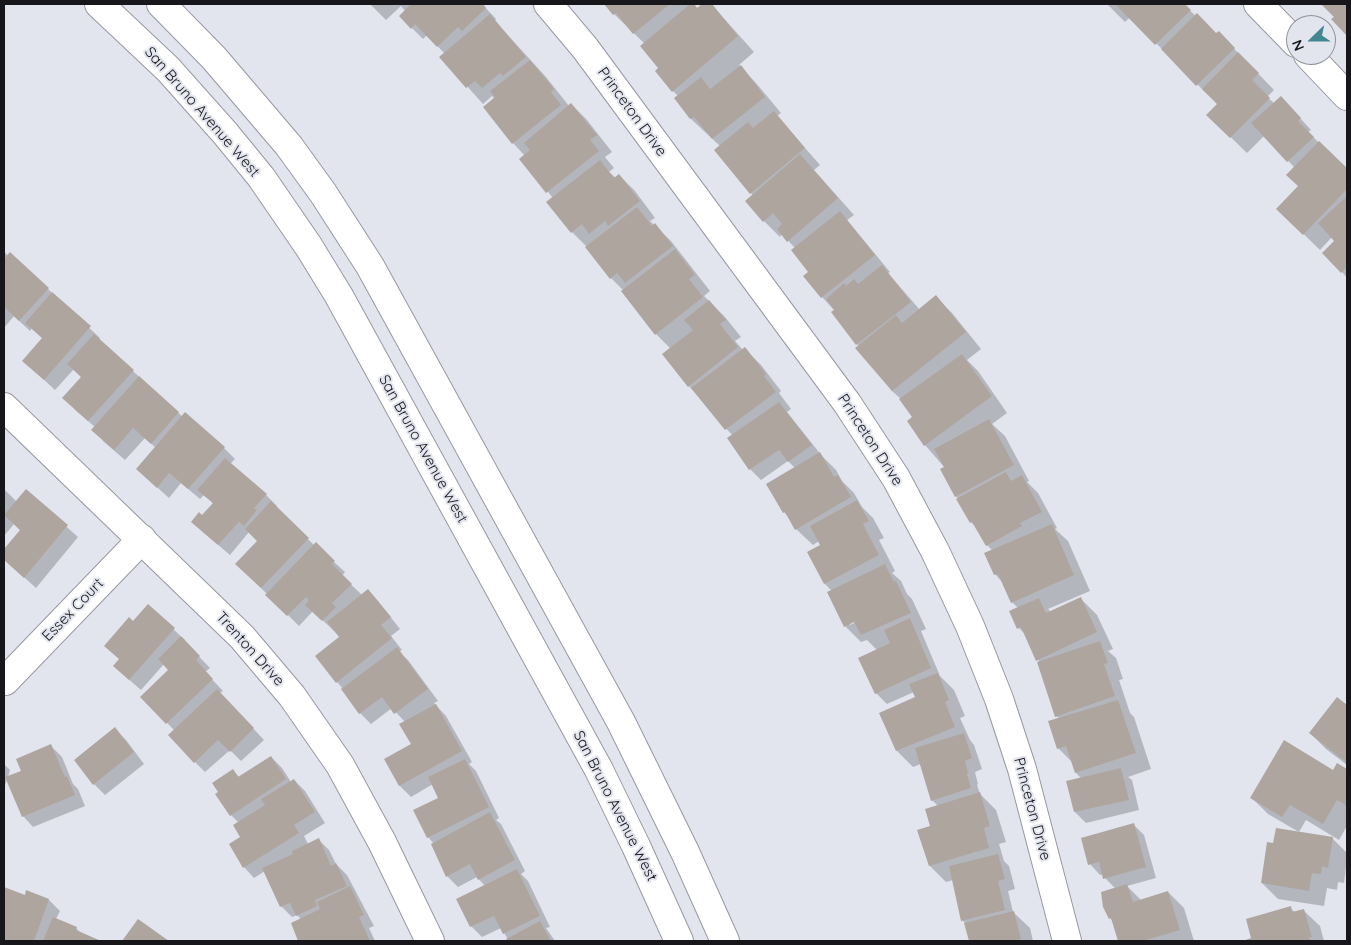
<!DOCTYPE html>
<html>
<head>
<meta charset="utf-8">
<style>
  body { margin:0 }
  #map { position:relative; width:1351px; height:945px; overflow:hidden; background:#e2e4ee; font-family:Quicksand,sans-serif }
  canvas { display:block }
  .frame { position:absolute; inset:0; border:5px solid #17171b; pointer-events:none }
  .north { position:absolute; left:1286px; top:15px; width:50px; height:50px; box-sizing:border-box; background:#e2e4ee; border:1px solid #91929a; border-radius:50%; rotate:248deg; font-size:14px; font-weight:700; line-height:20px; text-align:center; color:#17171b }
  .north::after { content:''; display:block; margin:auto; width:18px; height:22px; background:#428893; clip-path:polygon(50% 0,100% 100%,50% 72%,0 100%) }
</style>
</head>
<body>
<div id="map">
<canvas width="1351" height="945"></canvas>
<div class="frame"></div>
<div class="north">N</div>
</div>
<script>
const ctx = document.querySelector('canvas').getContext('2d');
ctx.lineJoin = 'round';
function paint(path, color) {
  ctx.fillStyle = color;
  ctx.fill(path, 'evenodd');
}
function shape(rows) {
  const path = new Path2D();
  for (const r of rows) {
    path.moveTo(r[0], r[1]);
    for (let i = 2; i < r.length; i += 2) path.lineTo(r[i], r[i + 1]);
  }
  return path;
}
function strokePath(path, color, width, dash) {
  ctx.strokeStyle = color;
  ctx.lineWidth = width;
  ctx.lineCap = dash ? 'butt' : 'round';
  ctx.setLineDash(dash || []);
  ctx.stroke(path);
}
function drawText(font, color, halo, rows, align = 'center') {
  ctx.font = font + ' Quicksand,sans-serif';
  ctx.lineWidth = 4;
  ctx.setLineDash([]);
  ctx.textBaseline = 'middle';
  ctx.strokeStyle = halo;
  ctx.fillStyle = color;
  for (const [text, x, y, turn = 0] of rows) {
    ctx.save();
    ctx.translate(x, y);
    ctx.rotate((+turn || 0) * Math.PI / 180);
    ctx.textAlign = isNaN(turn) ? turn : align;
    if (halo) ctx.strokeText(text, 0, 0);
    ctx.fillText(text, 0, 0);
    ctx.restore();
  }
}
paint(shape([
  [370,4,482,4,496,19,495,21,546,77,569,106,571,104,587,120,612,152,605,157,614,168,609,172,616,178,619,175,635,191,655,218,650,221,671,241,710,291,704,296,725,317,741,337,735,341,743,350,745,349,761,365,781,391,779,393,791,409,787,412,822,456,836,470,842,481,854,493,862,507,873,518,884,538,879,540,895,571,892,573,901,581,907,594,912,599,926,629,921,631,940,676,954,690,965,716,960,718,970,740,974,745,982,769,975,772,978,784,977,785,980,794,996,810,1006,842,999,844,1004,861,1009,866,1015,889,1008,891,1013,912,1030,928,1033,941,970,941,966,924,962,920,953,880,946,882,930,866,919,831,932,827,939,807,932,800,921,764,913,767,897,751,881,713,917,698,914,692,887,704,876,693,860,658,877,650,867,640,861,642,845,626,832,591,825,584,808,552,822,546,819,541,813,545,796,529,791,520,784,512,795,468,788,461,761,480,750,469,732,435,689,386,671,349,656,334,623,290,611,278,588,248,572,232,548,202,553,198,521,159,525,156,513,143,495,99,492,96,483,104,441,57,445,54,427,35,423,39,400,16,405,11,401,6,386,20],
  [860,620,850,625,850,623],
  [606,4,694,4,698,9,704,4,711,4,754,52,739,65,756,83,781,113,777,116,820,165,814,170,854,215,847,220,890,272,888,273,920,310,936,297,952,313,981,349,967,360,978,371,1007,413,992,424,1005,436,1029,481,1027,482,1038,493,1057,528,1055,529,1068,541,1090,591,1048,609,1051,612,1081,599,1097,615,1113,649,1108,651,1116,658,1123,679,1119,680,1130,713,1134,717,1151,769,1128,777,1132,780,1139,810,1086,823,1075,812,1082,779,1076,773,1073,763,1058,748,1059,718,1056,716,1040,663,1026,635,1019,628,1018,608,1012,602,1003,583,995,574,993,551,987,545,978,529,971,522,956,496,945,468,925,445,914,418,901,399,892,391,857,344,835,311,822,297,810,273,795,248,782,234,780,237,764,221,753,196,720,146,691,119,676,98,678,96,673,91,645,44,614,14],
  [1107,4,1183,4,1216,35,1219,33,1274,90,1267,97,1274,103,1291,108,1311,130,1308,132,1347,170,1347,278,1342,272,1336,242,1332,237,1320,250,1278,209,1299,186,1295,168,1264,136,1247,153,1208,115,1219,104,1209,94,1208,95,1130,17,1125,22],
  [1323,4,1347,4,1347,34,1333,19,1336,17],
  [4,252,48,289,100,338,99,340,183,417,224,448,235,459,230,464,266,495,277,506,275,507,315,546,334,562,345,572,342,576,362,595,368,590,378,601,400,629,391,636,402,650,399,652,408,660,438,701,434,703,446,716,472,762,469,764,476,771,499,818,496,820,501,824,525,871,521,874,528,881,550,927,546,928,555,941,509,941,501,928,482,937,471,926,485,886,477,877,458,887,447,876,434,844,428,837,440,798,433,784,411,797,400,786,386,760,413,745,405,722,392,708,371,724,360,713,343,689,316,657,341,637,335,630,334,631,313,611,299,626,237,564,259,541,249,532,230,555,203,532,203,517,214,504,204,495,200,499,181,483,169,498,137,469,156,448,145,438,125,460,103,441,95,427,74,409,82,378,74,369,55,390,24,361,43,339,32,328,30,331,14,316,4,328],
  [4,489,17,502,26,491,78,537,36,588,4,559,4,551,21,531,14,524,4,536],
  [148,606,185,640,184,641,210,668,205,672,223,691,220,693,264,740,241,761,230,750,205,772,195,762,175,731,142,697,170,670,164,664,141,690,125,676,120,660,133,623],
  [1337,698,1347,706,1347,765,1326,749,1310,733],
  [115,729,126,740,144,764,105,795,94,784],
  [51,746,62,757,73,784,78,789,85,806,33,827,23,816,7,779,4,789,4,764,10,770,8,777,22,771],
  [271,757,282,768,291,782,294,780,305,791,325,823,304,836,308,844,318,839,329,850,336,864,347,875,374,926,369,928,375,941,299,941,297,937,302,920,297,915,292,917,281,906,265,871,254,878,244,867,239,823,231,815,233,770,240,778],
  [1338,765,1347,770,1347,826,1339,840,1306,820,1299,832,1268,814,1252,798,1334,772],
  [1133,824,1144,835,1156,878,1127,886,1141,900,1168,892,1184,908,1194,941,1119,941,1113,921,1110,918,1116,889,1105,878,1104,874,1100,875,1090,864],
  [1332,838,1347,853,1347,859,1344,883,1338,882,1337,890,1327,888,1324,906,1278,899,1262,883,1274,844],
  [4,889,25,897,27,892,49,900,60,911,56,919,76,928,82,934,98,941,4,941],
  [1290,908,1295,912,1303,910,1320,926,1324,941,1245,941,1253,939]
]), '#0003');
paint(shape([
  [411,4,483,4,486,8,462,31,458,27,437,47,415,24,411,29,399,16],
  [604,4,670,4,633,34,616,13,613,15],
  [690,4,694,4,697,8,702,4,712,4,738,36,672,92,655,71,658,68,640,46],
  [1118,4,1185,4,1191,10,1155,45,1116,5],
  [1321,4,1347,4,1347,36,1331,19,1334,17],
  [1197,13,1216,33,1219,31,1235,48,1196,86,1161,49],
  [490,14,526,57,503,76,500,73,482,88,475,81,466,88,439,57],
  [1238,52,1259,73,1252,80,1270,98,1230,138,1206,115,1217,104,1202,89],
  [530,60,554,89,551,92,561,105,512,144,483,107,495,97,490,91],
  [741,65,765,97,712,139,694,117,690,119,674,98,701,77,710,89],
  [1281,96,1301,118,1298,121,1314,137,1287,162,1251,123],
  [571,103,597,135,590,140,599,151,546,193,519,159,530,150,524,143],
  [774,111,805,148,750,194,714,150,748,122,753,128],
  [1319,141,1347,168,1347,189,1303,235,1276,209,1298,186,1286,175],
  [800,154,838,198,787,242,777,229,782,224,773,213,763,222,745,201],
  [600,160,614,178,619,174,640,201,608,226,605,221,589,234,582,224,571,233,546,202],
  [1347,196,1347,267,1341,273,1322,253,1334,241,1318,223],
  [637,207,652,226,655,223,673,246,625,283,617,273,610,279,585,247],
  [840,211,875,255,821,298,803,276,808,272,791,250],
  [675,249,695,275,689,279,703,297,655,335,621,291],
  [10,252,49,288,19,321,4,307,4,259],
  [882,265,911,302,856,345,831,312,834,310,826,299,844,283,846,286,854,279,858,284],
  [52,292,91,326,44,380,22,361,42,338,25,323],
  [936,295,966,332,892,391,855,348,896,315,902,323],
  [709,300,726,320,720,324,738,347,688,387,662,354,693,330,684,320],
  [94,334,134,370,88,421,62,398,81,377,67,364],
  [745,347,766,374,764,376,776,392,725,430,691,388],
  [962,354,992,396,924,446,907,421,912,417,899,399],
  [139,376,179,412,151,444,133,428,114,450,91,430],
  [779,402,812,445,788,462,779,450,749,470,727,438],
  [185,412,225,447,188,489,169,473,157,488,136,469],
  [989,419,1014,465,955,497,940,469,944,467,934,449],
  [820,452,834,477,838,475,851,497,795,530,785,512,783,513,766,484],
  [225,458,267,494,254,508,257,510,244,526,239,522,218,545,191,522,199,512,202,515,213,503,197,490],
  [1006,472,1011,481,1022,475,1042,512,1020,523,1022,526,986,546,972,522,970,523,956,499],
  [26,489,68,525,24,578,4,560,4,549,20,530,4,515],
  [857,500,869,521,863,524,879,555,824,584,807,552,820,545,810,526],
  [271,501,309,538,261,588,235,564,257,541,245,529],
  [1052,524,1074,575,1011,603,998,574,994,575,984,553],
  [316,542,335,561,332,564,352,584,332,603,336,607,322,621,305,605,309,600,306,597,287,616,265,595],
  [885,564,894,582,896,581,911,613,861,635,854,622,844,627,827,592],
  [368,589,391,617,381,625,392,638,336,683,315,656,339,637,327,622],
  [1081,597,1097,632,1036,661,1021,627,1017,629,1009,611,1039,598,1046,613],
  [148,604,175,628,129,680,113,666,119,659,104,646,129,617,133,621],
  [910,618,931,668,875,694,858,658,890,643,884,630],
  [181,636,200,656,196,660,213,679,166,724,140,697,168,670,158,659],
  [1100,641,1108,663,1104,664,1115,696,1055,717,1037,662],
  [397,647,428,689,394,714,382,697,359,714,341,689],
  [938,673,949,700,945,702,955,727,896,751,879,713,915,697,909,684],
  [217,689,254,728,230,752,218,740,194,763,168,735],
  [1337,697,1347,705,1347,763,1309,733],
  [1118,700,1136,753,1075,773,1066,746,1057,749,1048,721],
  [436,704,462,751,399,786,384,759,411,744,399,724],
  [115,727,134,752,93,785,74,760],
  [964,733,972,758,965,761,968,773,967,774,971,788,931,801,915,748],
  [1284,740,1333,770,1337,763,1347,769,1347,806,1337,800,1323,824,1290,805,1282,817,1250,798],
  [51,744,65,777,67,776,75,795,22,817,5,777,21,771,16,759],
  [271,756,286,779,230,816,215,794,218,792,212,783,233,769,238,777],
  [465,759,489,807,427,838,413,810,438,798,428,777],
  [1121,768,1129,800,1074,812,1066,781],
  [294,779,315,812,294,825,299,833,243,868,229,844,240,837,233,825,265,805,261,799],
  [980,792,990,826,984,828,989,848,929,866,917,830,930,826,925,809],
  [490,812,515,860,478,880,470,864,446,877,431,844],
  [1134,823,1146,867,1103,879,1099,862,1088,865,1081,838],
  [1276,828,1333,837,1328,868,1322,866,1321,874,1312,873,1309,891,1261,883,1267,842,1273,843],
  [319,838,331,866,336,863,347,886,315,900,317,906,296,916,290,903,280,907,262,868,293,854,292,851],
  [998,854,1005,879,998,881,1005,910,961,921,949,866],
  [517,869,540,916,503,934,494,916,470,927,456,899],
  [1127,884,1133,902,1168,891,1180,930,1143,941,1118,941,1111,918,1109,919,1103,907,1101,892],
  [350,886,364,915,359,917,370,941,298,941,291,923,320,909,317,902],
  [4,887,25,895,26,890,49,899,34,941,4,941],
  [1291,906,1292,912,1304,909,1312,937,1309,937,1311,941,1243,941,1251,938,1246,919],
  [1014,911,1021,939,1012,941,969,941,964,923],
  [53,917,77,927,76,930,101,941,43,941],
  [138,919,169,941,122,941],
  [540,921,551,941,508,941,506,939]
]), '#ada59e');
const street = shape([
  [548,4,585,48,847,403,896,478,935,551,970,626,999,699,1022,769,1067,941],
  [1258,4,1296,43],
  [1308,55,1347,96],
  [4,407,242,637,292,696,340,765,382,842,430,941],
  [5,681,142,539]
]);
const secondary = shape([
  [99,4,168,69,225,133,261,177,309,247,339,296,599,770,636,846,679,941],
  [161,4,214,58,289,146,323,193,370,266,621,722,685,852,725,941]
]);
strokePath(street, '#9798a2', 30);
strokePath(secondary, '#9798a2', 30);
strokePath(street, '#fff', 28);
strokePath(secondary, '#fff', 28);
drawText('15px', '#17171b', '#e2e4ee', [
  ["San Bruno Avenue West",202,112,49],
  ["Princeton Drive",632,112,54],
  ["Princeton Drive",870,440,57],
  ["San Bruno Avenue West",423,449,61],
  ["Essex Court",73,610,-46],
  ["Trenton Drive",250,649,48],
  ["San Bruno Avenue West",615,806,63],
  ["Princeton Drive",1032,809,75]
]);
</script>
</body>
</html>
